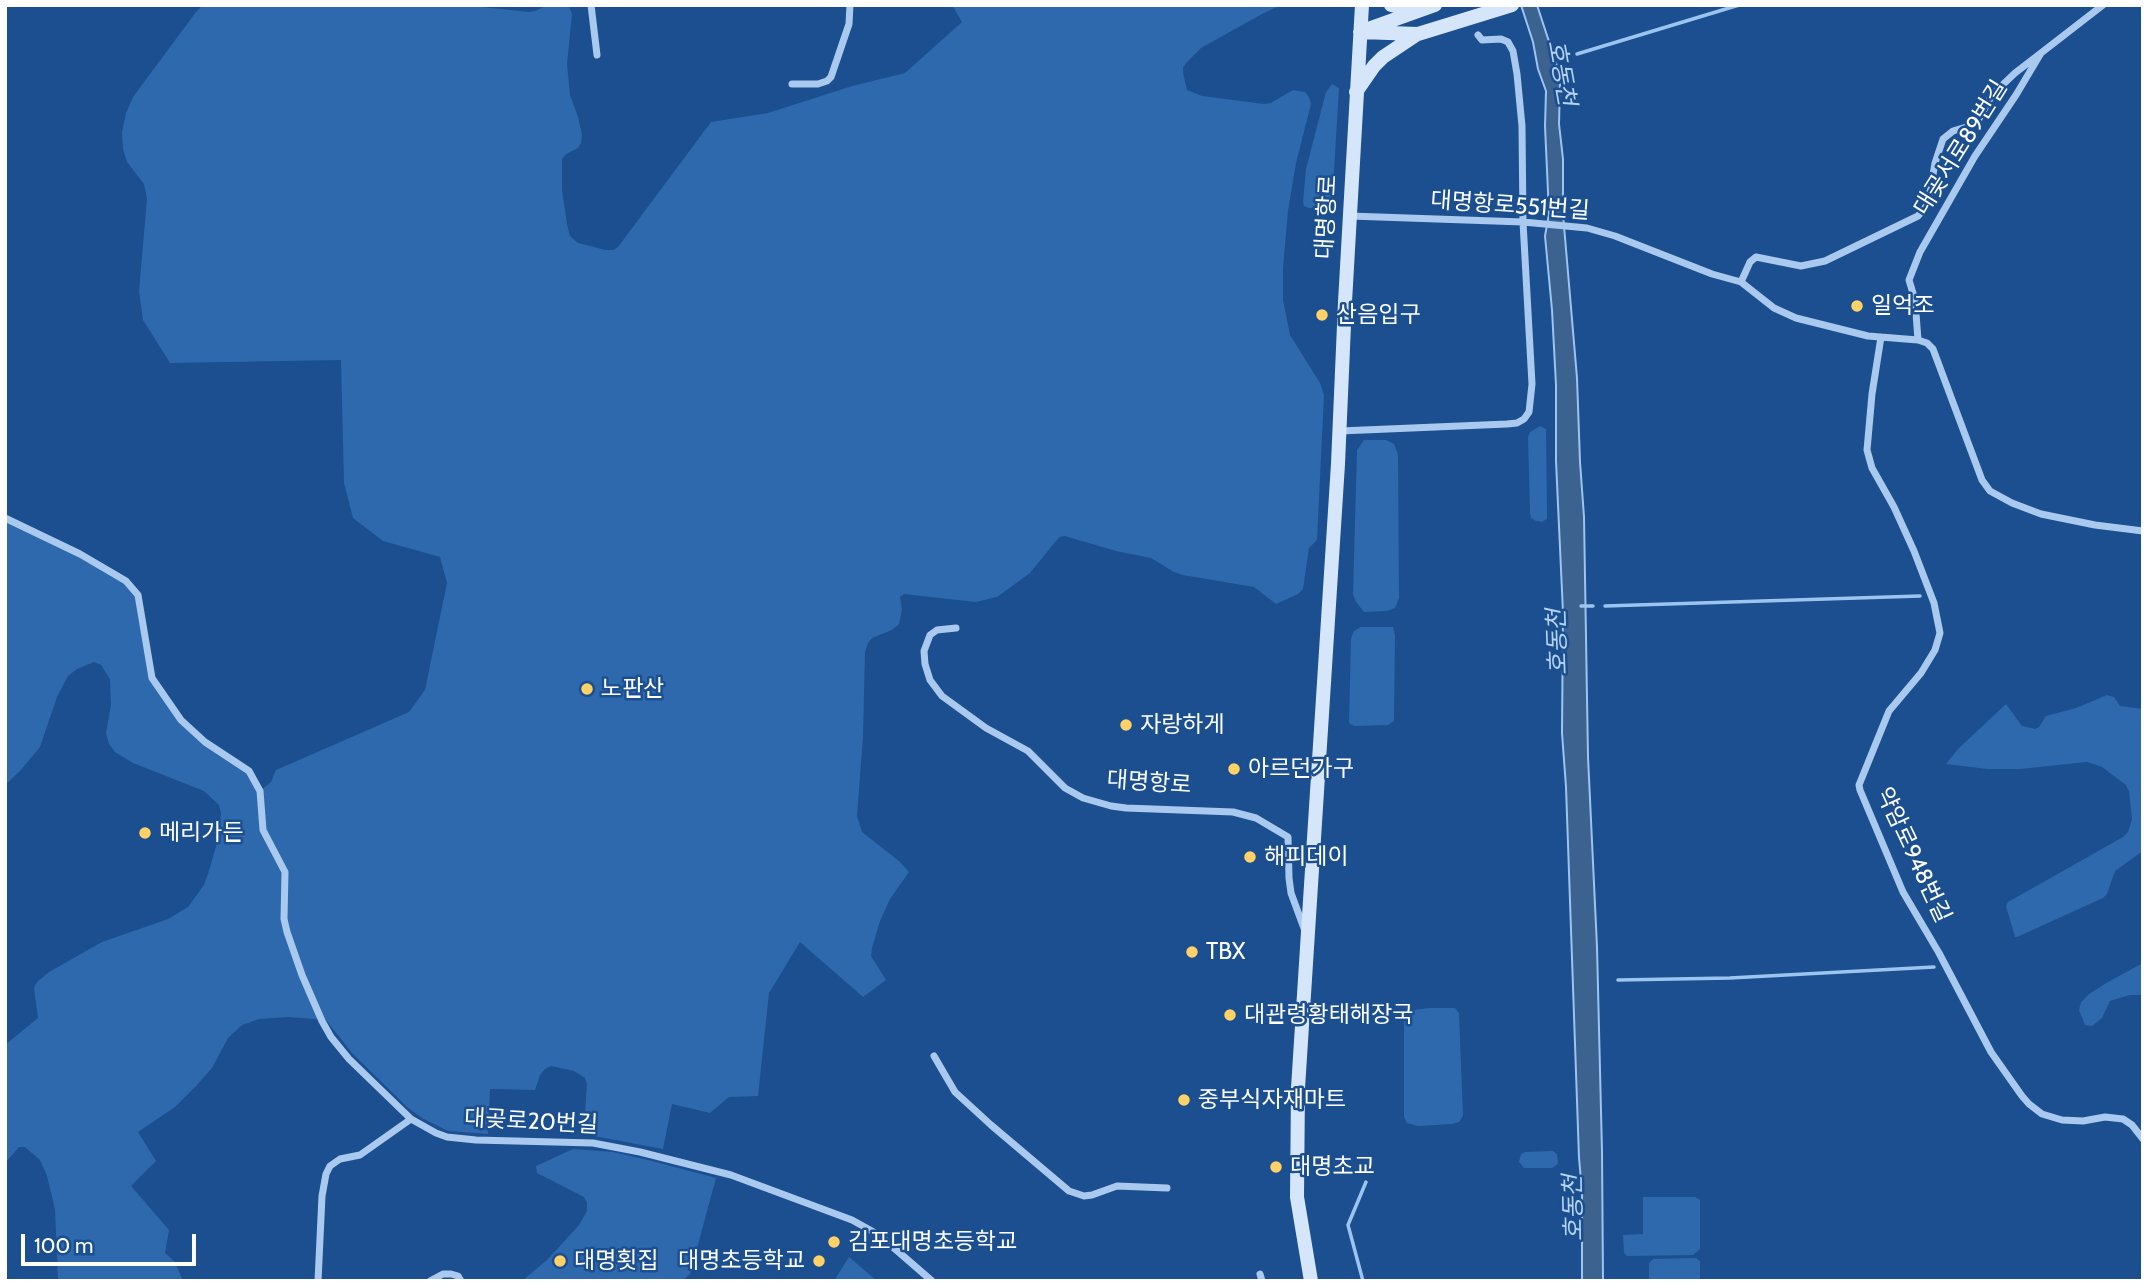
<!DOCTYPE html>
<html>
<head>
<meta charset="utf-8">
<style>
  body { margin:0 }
  #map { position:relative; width:2148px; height:1286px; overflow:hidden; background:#1b4f8f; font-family:Cabin,sans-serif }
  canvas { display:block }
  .frame { position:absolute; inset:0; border:7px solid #fff; pointer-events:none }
  .scale { position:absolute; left:21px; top:1234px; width:175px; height:32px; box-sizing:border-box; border:4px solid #fff; border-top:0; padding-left:9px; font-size:21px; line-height:24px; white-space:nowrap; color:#fff; -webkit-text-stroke:5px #1b4f8f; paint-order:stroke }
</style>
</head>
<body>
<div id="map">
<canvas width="2148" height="1286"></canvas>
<div class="frame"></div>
<div class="scale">100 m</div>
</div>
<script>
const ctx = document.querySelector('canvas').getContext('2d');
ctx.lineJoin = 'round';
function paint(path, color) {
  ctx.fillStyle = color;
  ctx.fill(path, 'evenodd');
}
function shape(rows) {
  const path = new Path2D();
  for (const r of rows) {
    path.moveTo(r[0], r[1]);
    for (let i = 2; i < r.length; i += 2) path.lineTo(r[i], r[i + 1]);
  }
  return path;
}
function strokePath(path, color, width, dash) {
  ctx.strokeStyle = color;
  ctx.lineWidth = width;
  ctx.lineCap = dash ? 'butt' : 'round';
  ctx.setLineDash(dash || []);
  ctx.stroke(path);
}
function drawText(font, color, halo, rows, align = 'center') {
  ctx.font = font + ' Cabin,"Noto Sans KR",sans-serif';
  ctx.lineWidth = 5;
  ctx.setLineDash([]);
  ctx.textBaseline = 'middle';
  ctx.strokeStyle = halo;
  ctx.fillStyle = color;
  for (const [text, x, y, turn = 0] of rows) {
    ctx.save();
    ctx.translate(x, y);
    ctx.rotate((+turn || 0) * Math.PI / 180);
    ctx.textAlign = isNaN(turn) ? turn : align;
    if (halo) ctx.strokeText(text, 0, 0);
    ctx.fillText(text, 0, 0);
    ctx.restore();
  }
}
paint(shape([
  [217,5,463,5,529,12,535,11,548,5,568,5,572,14,567,64,570,95,578,117,582,135,581,143,578,148,566,154,562,159,562,190,567,224,570,236,578,243,606,250,613,250,618,247,711,122,768,113,852,86,905,73,962,22,952,5,1281,5,1262,14,1201,48,1187,62,1183,68,1183,73,1187,90,1202,96,1264,104,1271,103,1293,90,1305,92,1309,97,1311,104,1296,163,1288,211,1283,268,1283,300,1290,335,1320,383,1324,395,1317,540,1309,548,1303,589,1298,594,1276,604,1254,587,1183,575,1174,572,1151,558,1116,551,1065,536,1060,537,1056,541,1030,573,997,597,976,602,904,594,900,597,902,609,899,624,892,630,872,638,868,643,865,652,863,737,857,816,862,832,899,861,909,872,890,899,880,921,872,948,871,956,886,980,863,997,800,942,769,993,758,1096,729,1097,710,1113,672,1104,663,1149,589,1135,584,1127,587,1084,585,1078,574,1071,551,1066,545,1069,540,1075,535,1090,490,1089,488,1134,448,1131,422,1118,407,1107,352,1053,326,1020,289,1017,259,1019,242,1025,228,1038,212,1068,196,1086,175,1107,138,1132,156,1161,131,1186,169,1230,165,1253,175,1262,183,1281,58,1280,55,1209,47,1176,40,1160,25,1147,19,1147,5,1163,5,1045,38,1018,34,988,37,982,49,972,102,942,168,919,188,907,204,885,209,871,219,836,221,813,219,805,204,791,133,763,115,752,109,744,106,733,111,705,110,679,101,665,94,662,77,669,68,676,57,697,40,747,20,771,5,785,5,518,126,581,138,595,152,678,181,720,249,771,260,791,271,782,276,770,409,712,425,690,447,583,440,557,383,541,353,518,344,483,341,360,170,363,143,320,139,291,147,199,144,184,127,162,123,149,122,132,126,113,133,97,196,12,201,7],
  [1332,84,1339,88,1332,204,1327,209,1309,208,1304,206,1303,202,1306,169,1326,92],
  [1540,426,1546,429,1547,512,1547,519,1542,522,1536,521,1531,518,1530,513,1528,437,1530,432],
  [1364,440,1386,440,1394,444,1398,454,1399,598,1395,608,1387,611,1364,612,1356,602,1353,594,1357,450],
  [1361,627,1393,627,1395,635,1394,721,1388,725,1354,726,1349,723,1351,638,1354,631],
  [2107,695,2114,697,2120,706,2143,709,2143,851,2115,871,2107,894,2103,898,2017,937,2015,937,2006,906,2008,902,2123,837,2128,832,2132,819,2129,791,2126,785,2102,767,2087,762,2020,769,1987,769,1946,764,1958,749,2006,704,2022,726,2035,729,2039,727,2046,716,2076,708],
  [2143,963,2143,995,2130,995,2110,1001,2102,1018,2092,1026,2085,1025,2079,1010,2081,1002,2089,994,2108,982],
  [1430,1008,1455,1008,1459,1013,1463,1116,1459,1122,1452,1124,1418,1126,1407,1123,1404,1117,1404,1011],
  [573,1149,613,1152,652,1161,716,1178,690,1274,682,1281,522,1281,548,1259,579,1225,587,1211,587,1203,584,1197,537,1173,536,1166],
  [1553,1151,1557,1154,1558,1164,1552,1168,1524,1168,1519,1162,1521,1154,1525,1152],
  [1643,1197,1695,1197,1700,1200,1700,1249,1693,1255,1627,1256,1624,1253,1623,1235,1643,1234],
  [849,1257,877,1281,834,1281],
  [1696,1258,1700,1261,1700,1281,1649,1281,1649,1263,1653,1259]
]), '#2e69ad');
const water = shape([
  [1521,5,1537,5,1557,66,1560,85,1559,124,1563,159,1563,214,1577,378,1580,462,1584,517,1588,757,1597,947,1602,1152,1603,1281,1582,1281,1582,1191,1579,1158,1566,787,1562,733,1563,613,1556,461,1556,385,1552,310,1545,236,1549,214,1545,126,1546,91,1538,69,1533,42,1521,5]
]);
paint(water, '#3c6290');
strokePath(water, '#9cc4f0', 2);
strokePath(shape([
  [1577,54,1739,5],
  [1581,606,1593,606],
  [1605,606,1920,596],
  [1618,980,1730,978,1934,967],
  [1363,1281,1348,1225,1366,1182]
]), '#9cc4f0', 3.5);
strokePath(shape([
  [591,5,597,55],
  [792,84,818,84,827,81,831,77,849,24,850,5],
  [1350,216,1523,222,1587,228,1615,236,1712,274,1741,282,1774,308,1796,318,1868,336,1918,340,1927,343,1933,349,1982,480,1990,491,2012,503,2041,514,2095,525,2143,531],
  [1741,282,1750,262,1756,257,1801,266,1825,261,1918,216,1928,204,1935,163,1943,139,1953,131,1976,124,1992,95,2015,73,2041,53],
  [1881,337,1872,394,1867,450,1872,468,1894,507,1914,551,1934,603,1940,633,1935,650,1921,673,1889,711,1859,785,1860,790,1903,892,1939,953,1991,1052,2022,1096,2029,1104,2042,1114,2062,1120,2083,1121,2105,1117,2123,1119,2132,1125,2143,1139],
  [1918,340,1915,300,1909,280,1920,252,1975,156,2016,95,2041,53,2103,5],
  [1340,431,1507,424,1517,423,1524,419,1529,412,1532,384,1523,222,1522,126,1517,74,1513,51,1508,42,1501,39,1482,40,1478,35],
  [5,518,80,554,126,581,138,595,152,678,181,720,205,742,249,771,260,791,263,830,285,872,284,919,287,932,302,975,322,1021,331,1037,349,1059,411,1119,436,1133,447,1137,476,1140,593,1143,640,1152,731,1175,852,1220,879,1235,932,1281],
  [956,628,937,630,930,635,924,651,925,664,930,680,942,696,986,728,1028,751,1065,788,1083,798,1111,806,1126,808,1233,812,1256,818,1288,837,1289,878,1291,893,1305,931],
  [934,1056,955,1092,991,1125,1069,1191,1084,1196,1092,1195,1117,1186,1167,1188],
  [1260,1274,1262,1281],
  [318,1281,322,1196,326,1174,330,1166,340,1159,360,1155,411,1119],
  [430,1281,443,1274,451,1274,458,1276,461,1281]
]), '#a9c9ee', 7);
strokePath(shape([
  [1391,5,1414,10],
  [1368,29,1435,5],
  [1360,32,1418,34,1512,5],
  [1356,92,1374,66,1383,57,1416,35],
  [1311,1281,1297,1197,1298,1088,1338,464,1345,302,1362,5]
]), '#d6e6fa', 14);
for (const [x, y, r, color] of [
  [1857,306,7,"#ffd166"],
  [1322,315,7,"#ffd166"],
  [587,689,7,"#ffd166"],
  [1126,725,7,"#ffd166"],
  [1234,769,7,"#ffd166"],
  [145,833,7,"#ffd166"],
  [1250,857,7,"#ffd166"],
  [1192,952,7,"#ffd166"],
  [1230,1015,7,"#ffd166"],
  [1184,1100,7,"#ffd166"],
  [1276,1167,7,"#ffd166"],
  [834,1242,7,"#ffd166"],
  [560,1261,7,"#ffd166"],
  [819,1261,7,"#ffd166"]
]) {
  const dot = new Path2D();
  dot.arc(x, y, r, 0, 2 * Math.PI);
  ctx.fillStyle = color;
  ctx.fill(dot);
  strokePath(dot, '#1b4f8f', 2.5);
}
drawText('23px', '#fff', '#1b4f8f', [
  ["대곶서로89번길",1961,148,-58],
  ["대명항로551번길",1510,206,4],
  ["대명항로",1327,217,-87],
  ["대명항로",1149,783,4],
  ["약암로948번길",1913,855,65],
  ["대곶로20번길",531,1122,3]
]);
drawText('23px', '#fff', '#1b4f8f', [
  ["일억조",1871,306],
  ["산음입구",1336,315],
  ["노판산",601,689],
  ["자랑하게",1140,725],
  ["아르던가구",1248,769],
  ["메리가든",159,833],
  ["해피데이",1264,857],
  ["TBX",1206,952],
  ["대관령황태해장국",1244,1015],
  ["중부식자재마트",1198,1100],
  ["대명초교",1290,1167],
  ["김포대명초등학교",848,1242],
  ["대명횟집",574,1261],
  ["대명초등학교",805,1261,"right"]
], 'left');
drawText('italic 24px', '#b5d3f5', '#1b4f8f', [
  ["호동천",1561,73,80],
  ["호동천",1558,642,-92],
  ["호동천",1574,1208,-91]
]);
</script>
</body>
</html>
